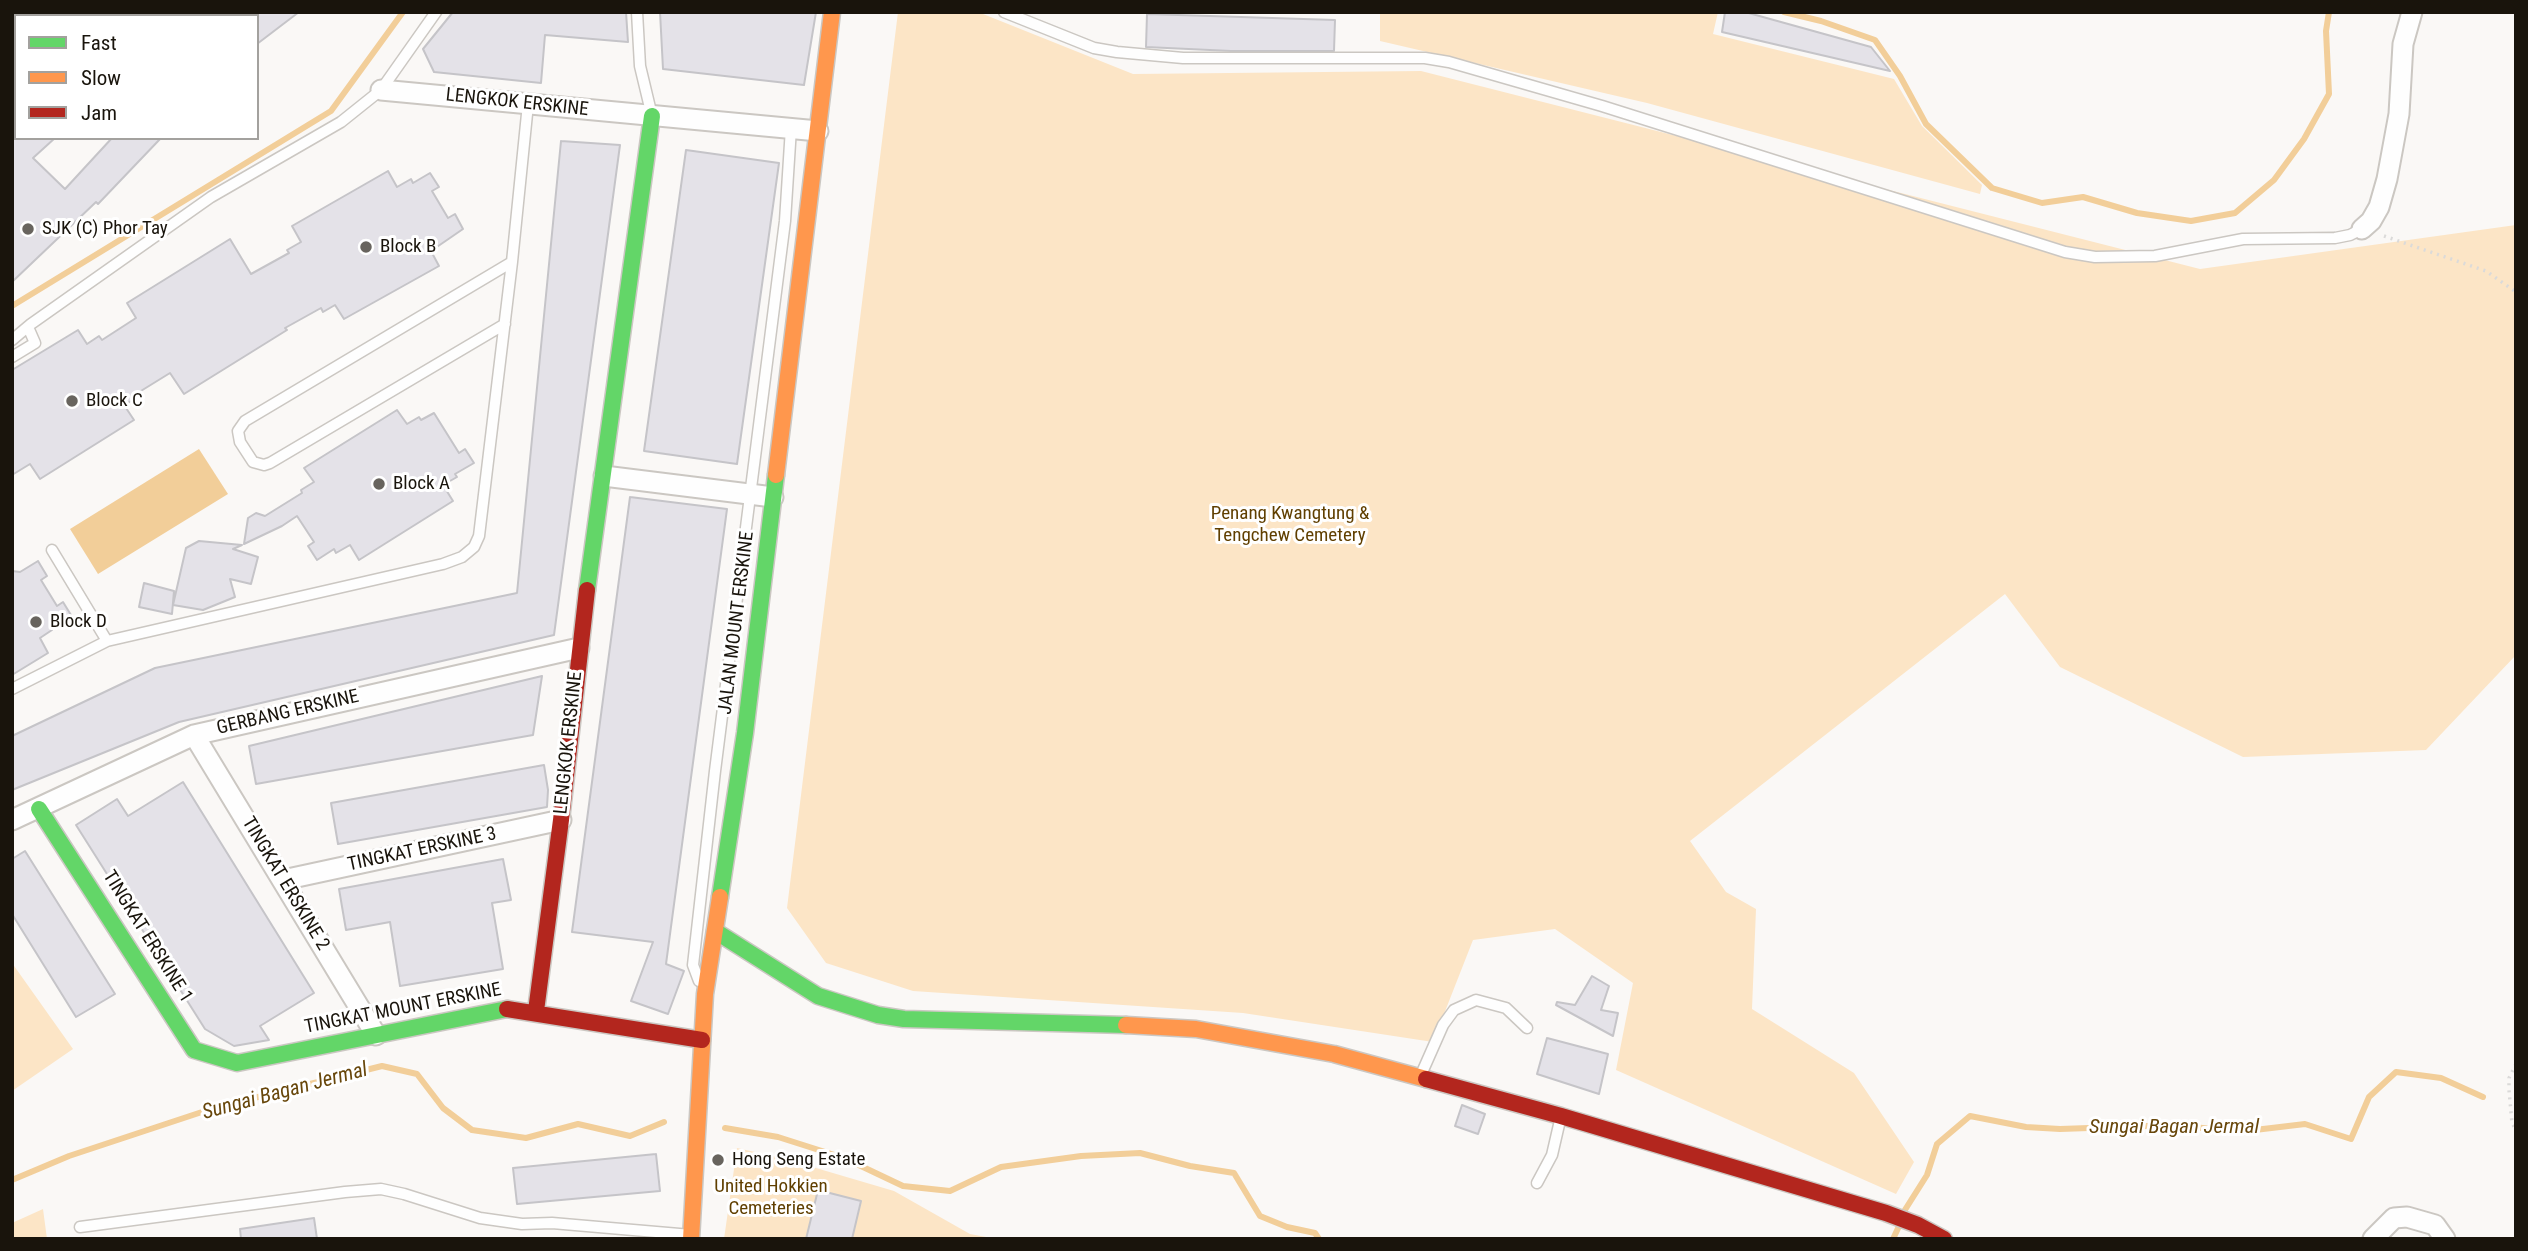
<!DOCTYPE html>
<html>
<head>
<meta charset="utf-8">
<style>
  body { margin:0 }
  #map { position:relative; width:2528px; height:1251px; overflow:hidden; background:#faf8f6; font-family:"Roboto Condensed",sans-serif }
  canvas { display:block }
  .frame { position:absolute; inset:0; border:14px solid #19140c; pointer-events:none }
  .legend { position:absolute; left:14px; top:14px; width:245px; height:126px; box-sizing:border-box; background:#fff; border:2px solid #a3a19e; margin:0; padding:9px 12px; list-style:none; font-size:21px; color:#19140c }
  .legend li { display:flex; align-items:center; gap:14px; height:35px }
  .legend b { width:35px; border:2px solid #a3a19e }
</style>
</head>
<body>
<div id="map">
<canvas width="2528" height="1251"></canvas>
<div class="frame"></div>
<ul class="legend">
<li><b style="height:9px;background:#63d668"></b>Fast</li>
<li><b style="height:9px;background:#ff974d"></b>Slow</li>
<li><b style="height:9px;background:#b3261e"></b>Jam</li>
</ul>
</div>
<script>
const ctx = document.querySelector('canvas').getContext('2d');
ctx.lineJoin = 'round';
function paint(path, color) {
  ctx.fillStyle = color;
  ctx.fill(path, 'evenodd');
}
function shape(rows) {
  const path = new Path2D();
  for (const r of rows) {
    path.moveTo(r[0], r[1]);
    for (let i = 2; i < r.length; i += 2) path.lineTo(r[i], r[i + 1]);
  }
  return path;
}
function strokePath(path, color, width, dash) {
  ctx.strokeStyle = color;
  ctx.lineWidth = width;
  ctx.lineCap = dash ? 'butt' : 'round';
  ctx.setLineDash(dash || []);
  ctx.stroke(path);
}
function drawText(font, color, halo, rows, align = 'center') {
  ctx.font = font + ' "Roboto Condensed",sans-serif';
  ctx.lineWidth = 6;
  ctx.setLineDash([]);
  ctx.textBaseline = 'middle';
  ctx.strokeStyle = halo;
  ctx.fillStyle = color;
  for (const [text, x, y, turn = 0] of rows) {
    ctx.save();
    ctx.translate(x, y);
    ctx.rotate((+turn || 0) * Math.PI / 180);
    ctx.textAlign = isNaN(turn) ? turn : align;
    if (halo) ctx.strokeText(text, 0, 0);
    ctx.fillText(text, 0, 0);
    ctx.restore();
  }
}
paint(shape([
  [898,12,978,12,1133,74,1421,71,2200,269,2516,225,2516,655,2426,750,2243,757,2060,667,2005,594,1690,841,1726,892,1756,909,1752,1009,1854,1073,1914,1162,1896,1194,1616,1070,1633,983,1555,929,1473,940,1433,1042,1243,1013,913,991,826,963,787,908],
  [1380,12,1718,12,1713,34,1894,79,1922,126,1982,185,1980,194,1647,103,1380,41],
  [12,963,73,1049,12,1091],
  [737,1148,782,1158,894,1191,970,1234,997,1239,724,1239],
  [43,1209,47,1239,12,1239,12,1223]
]), '#fce5c6');
paint(shape([
  [199,449,228,494,98,574,70,529]
]), '#f2ce99');
strokePath(shape([
  [1784,12,1821,21,1875,40,1900,76,1926,124,1992,188,2042,203,2083,197,2137,213,2191,221,2235,213,2274,180,2304,139,2329,94,2326,31,2329,12],
  [12,306,331,111,403,12],
  [725,1128,778,1137,844,1158,903,1186,950,1191,1001,1167,1081,1156,1140,1153,1190,1166,1234,1173,1260,1216,1287,1227,1315,1233,1319,1239],
  [12,1180,69,1156,214,1108,382,1066,417,1074,443,1108,472,1130,526,1138,578,1124,630,1136,664,1122],
  [1903,1213,1927,1175,1937,1144,1970,1116,2026,1127,2060,1129,2176,1125,2238,1132,2305,1124,2351,1139,2369,1097,2396,1072,2441,1078,2483,1097],
  [1893,1239,1900,1224]
]), '#f2ce99', 6);
const building = shape([
  [257,12,299,12,257,44,257,12],
  [453,12,626,12,628,42,545,35,541,83,434,72,423,49,453,12],
  [660,12,816,12,804,85,663,69,660,12],
  [1725,12,1745,12,1871,47,1890,71,1722,32,1725,12],
  [1147,14,1335,20,1334,51,1231,51,1146,47,1147,14],
  [12,138,55,138,33,158,65,189,112,138,161,138,98,204,96,202,12,282,12,138],
  [561,141,620,145,554,635,179,722,12,790,12,736,155,668,517,593,561,141],
  [686,150,779,163,737,464,644,451,686,150],
  [388,171,397,187,411,179,413,183,430,173,439,187,432,191,448,218,455,214,463,229,431,251,439,266,344,319,335,305,323,312,321,308,285,328,287,330,184,394,170,373,136,394,138,397,124,405,134,420,40,479,30,464,12,475,12,370,78,330,87,344,99,336,102,340,136,318,127,303,230,239,251,274,289,253,287,250,301,242,292,226,388,171],
  [397,410,407,424,419,417,421,420,434,413,459,453,465,449,474,463,455,474,457,477,443,485,453,501,359,560,350,545,336,553,334,549,317,560,308,546,314,542,297,516,282,526,244,544,248,518,256,513,265,516,302,493,301,490,314,482,304,468,397,410],
  [630,497,727,509,666,964,684,971,668,1014,631,1001,653,942,572,932,630,497],
  [199,541,242,545,233,549,258,557,251,584,230,579,235,597,203,610,173,605,186,548,199,541],
  [38,561,47,576,41,580,57,606,63,602,71,615,51,628,52,630,40,638,48,653,12,675,12,571,20,572,38,561],
  [144,583,174,591,172,614,139,607,144,583],
  [542,676,533,735,256,784,249,746,542,676],
  [544,765,548,790,547,807,338,844,331,803,544,765],
  [183,782,314,993,260,1026,269,1040,234,1046,205,1029,76,825,117,799,128,816,183,782],
  [25,851,115,994,76,1017,12,914,12,859,25,851],
  [503,859,511,900,492,903,503,969,400,986,390,922,346,930,339,889,503,859],
  [1592,976,1609,986,1601,1010,1618,1013,1613,1036,1556,1005,1557,1002,1575,1005,1592,976],
  [1547,1038,1608,1054,1599,1094,1537,1074,1547,1038],
  [1462,1105,1485,1114,1478,1134,1455,1126,1462,1105],
  [656,1154,660,1191,517,1204,513,1168,656,1154],
  [818,1190,861,1201,852,1239,806,1239,818,1190],
  [314,1218,317,1239,241,1239,240,1229,314,1218]
]);
paint(building, '#e4e2e8');
strokePath(building, '#c5c4c8', 2);
const lane = shape([
  [637,12,640,66,652,116],
  [1004,12,1094,48,1117,52,1183,58,1425,58,1449,62,1602,106,2065,252,2095,257,2155,256,2243,239,2335,238,2350,235,2362,229],
  [505,324,270,463,264,465,253,462,240,442,238,431,245,421,512,262],
  [12,340,31,324,211,197,341,122,381,90,436,12],
  [12,357,35,343,28,327],
  [52,550,107,641],
  [12,689,107,641,443,564,462,557,474,547,479,536,512,262,528,104],
  [699,981,693,965,715,771,785,221,791,128],
  [1420,1077,1443,1025,1454,1010,1476,1000,1506,1008,1527,1028],
  [1537,1183,1552,1155,1561,1116],
  [80,1227,345,1192,381,1189,404,1194,480,1218,522,1224,552,1223,691,1235]
]);
const street = shape([
  [381,90,818,131],
  [2362,229,2371,221,2379,207,2387,179,2399,114,2403,44,2412,12],
  [604,476,773,497],
  [194,735,376,1035],
  [12,820,194,735,579,648],
  [283,880,561,820],
  [2373,1239,2394,1218,2407,1217,2435,1225,2445,1239]
]);
const fast = shape([
  [587,590,652,116],
  [39,809,194,1050,237,1063,507,1009],
  [720,897,745,733,776,475],
  [715,931,818,996,878,1015,904,1019,1126,1025]
]);
const slow = shape([
  [776,475,832,12],
  [1126,1025,1196,1029,1334,1054,1426,1079],
  [691,1239,705,994,720,897]
]);
const jam = shape([
  [507,1009,702,1040],
  [536,1011,561,820,587,590],
  [1426,1079,1561,1116,1886,1213,1918,1225,1944,1239]
]);
strokePath(lane, '#cbc7c2', 13);
strokePath(street, '#cbc7c2', 23);
strokePath(fast, '#cbc7c2', 19);
strokePath(slow, '#cbc7c2', 19);
strokePath(jam, '#cbc7c2', 19);
strokePath(shape([
  [2384,236,2486,271,2516,292],
  [2516,1064,2509,1078,2509,1090,2512,1123,2516,1130]
]), '#dbdad9', 3.5, [2, 5]);
strokePath(lane, '#fefefe', 10);
strokePath(street, '#fefefe', 19);
strokePath(fast, '#63d668', 16);
strokePath(slow, '#ff974d', 16);
strokePath(jam, '#b3261e', 16);
for (const [x, y, r, color] of [
  [28,229,7,"#68645e"],
  [366,247,7,"#68645e"],
  [72,401,7,"#68645e"],
  [379,484,7,"#68645e"],
  [36,622,7,"#68645e"],
  [718,1160,7,"#68645e"]
]) {
  const dot = new Path2D();
  dot.arc(x, y, r, 0, 2 * Math.PI);
  ctx.fillStyle = color;
  ctx.fill(dot);
  strokePath(dot, '#fff', 2.5);
}
drawText('19px', '#19140c', '#fff', [
  ["LENGKOK ERSKINE",517,103,6],
  ["JALAN MOUNT ERSKINE",737,623,-83],
  ["GERBANG ERSKINE",288,713,-13],
  ["LENGKOK ERSKINE",569,743,-84],
  ["TINGKAT ERSKINE 3",422,850,-12],
  ["TINGKAT ERSKINE 2",285,884,59],
  ["TINGKAT ERSKINE 1",147,937,58],
  ["TINGKAT MOUNT ERSKINE",403,1009,-11]
]);
drawText('19px', '#19140c', '#fff', [
  ["SJK (C) Phor Tay",42,229],
  ["Block B",380,247],
  ["Block C",86,401],
  ["Block A",393,484],
  ["Block D",50,622],
  ["Hong Seng Estate",732,1160]
], 'left');
drawText('19px', '#603f00', '#fff', [
  ["Penang Kwangtung &",1290,514],
  ["Tengchew Cemetery",1290,536],
  ["United Hokkien",771,1187],
  ["Cemeteries",771,1209]
]);
drawText('italic 21px', '#68470b', '#fff', [
  ["Sungai Bagan Jermal",285,1092,-15],
  ["Sungai Bagan Jermal",2174,1128]
]);
</script>
</body>
</html>
